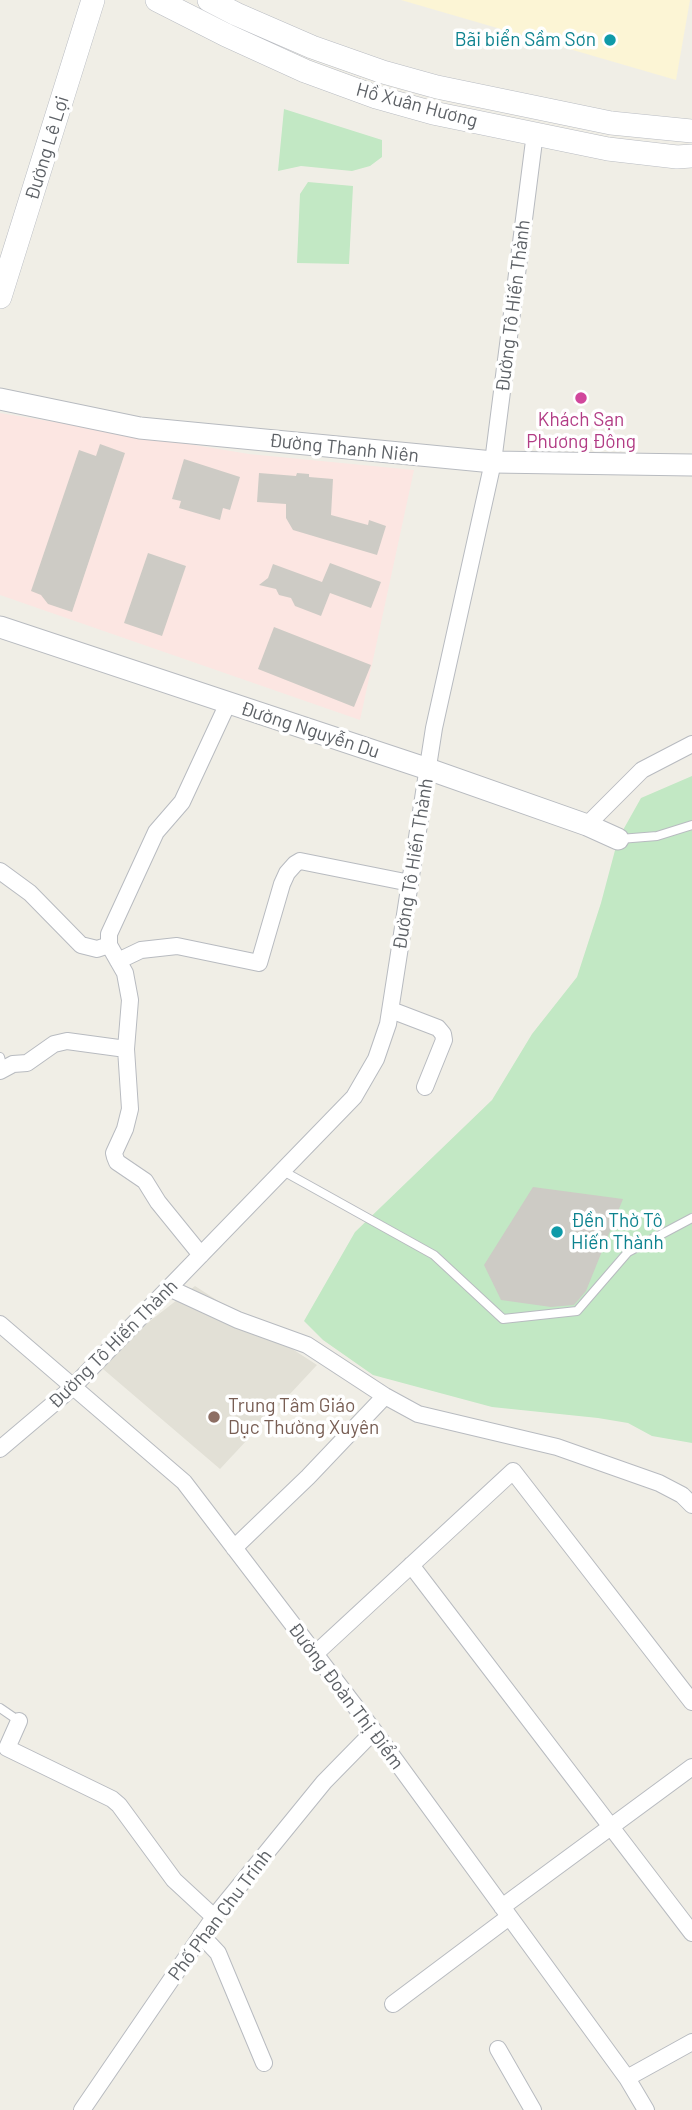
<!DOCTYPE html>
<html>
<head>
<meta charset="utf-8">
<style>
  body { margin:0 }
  canvas { display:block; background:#f0eee6 }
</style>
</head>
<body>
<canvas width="692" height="2110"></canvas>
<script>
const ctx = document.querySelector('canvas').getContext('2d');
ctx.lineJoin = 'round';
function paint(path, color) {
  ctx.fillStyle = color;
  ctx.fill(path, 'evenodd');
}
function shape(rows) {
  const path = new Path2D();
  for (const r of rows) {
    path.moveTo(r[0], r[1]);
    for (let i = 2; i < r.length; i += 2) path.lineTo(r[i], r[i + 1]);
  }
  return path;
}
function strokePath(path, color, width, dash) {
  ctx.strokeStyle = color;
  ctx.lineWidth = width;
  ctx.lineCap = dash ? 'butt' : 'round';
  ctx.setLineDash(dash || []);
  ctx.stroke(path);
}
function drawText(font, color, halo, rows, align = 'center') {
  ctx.font = font + ' Barlow,sans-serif';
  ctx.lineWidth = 7;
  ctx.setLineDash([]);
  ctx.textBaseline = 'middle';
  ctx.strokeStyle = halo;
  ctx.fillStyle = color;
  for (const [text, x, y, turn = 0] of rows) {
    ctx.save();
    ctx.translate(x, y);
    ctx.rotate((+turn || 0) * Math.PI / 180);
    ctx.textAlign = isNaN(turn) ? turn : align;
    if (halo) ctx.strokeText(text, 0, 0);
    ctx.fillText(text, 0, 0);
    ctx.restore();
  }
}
paint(shape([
  [195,1286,317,1365,220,1469,96,1363]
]), '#e2e0d6');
paint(shape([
  [0,413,249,454,414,470,360,720,0,595]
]), '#fce6e2');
paint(shape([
  [284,109,382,140,382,157,370,166,352,171,301,166,278,171],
  [308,182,353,186,349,264,297,263,300,194],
  [692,776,692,1443,652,1436,628,1423,598,1418,492,1407,373,1375,323,1340,304,1321,355,1232,492,1100,532,1034,577,977,601,903,618,839,641,798]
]), '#c2e8c4');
paint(shape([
  [401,0,690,0,676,80]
]), '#fcf5d5');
paint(shape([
  [100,444,125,453,72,612,48,604,41,595,31,591,79,450,96,456],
  [184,459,240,477,230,510,223,508,220,520,179,508,181,501,172,499],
  [259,473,296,476,297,473,309,474,309,477,333,479,331,515,368,525,369,520,386,526,377,555,293,530,286,518,286,504,257,502],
  [148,553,186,566,162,636,124,623],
  [330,563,381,582,371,608,330,593,321,616,295,606,291,598,279,595,276,589,259,585,268,578,273,564,322,582],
  [274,627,371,665,354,707,258,669],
  [533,1187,623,1199,586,1291,574,1305,551,1307,501,1300,484,1265]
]), '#cdcbc5');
const service = shape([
  [620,839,657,836,692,825],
  [0,1057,3,1068],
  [283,1171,434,1255,503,1319,577,1311,628,1252,692,1218],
  [0,1708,19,1721]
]);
const minor = shape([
  [587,825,642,770,692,744],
  [0,871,30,893,81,945,97,949,109,945],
  [118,961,141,950,177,946,259,963,282,884,287,873,295,864,300,861,410,883],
  [391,1010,438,1028,443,1034,444,1040,425,1087],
  [0,1071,13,1064,27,1063,54,1044,67,1041,126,1049],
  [201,1255,158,1202,145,1181,117,1162,115,1157,114,1153,125,1129,130,1109,126,1049,130,1000,125,973,109,945,109,934,156,832,182,802,228,703],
  [169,1288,238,1320,307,1345,385,1396,418,1414,557,1447,659,1483,682,1495,692,1505],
  [0,1324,184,1482,374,1731,627,2078,646,2110],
  [0,1449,72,1388,96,1363,354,1097,376,1059,388,1024,434,728,493,462,535,133],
  [234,1548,308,1477,385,1396],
  [411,1565,692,1933],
  [315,1654,513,1471,692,1702],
  [19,1721,7,1748,112,1799,119,1805,174,1880,214,1917],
  [502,1907,692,1767],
  [201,1935,218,1953,264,2063],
  [393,2004,509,1917],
  [498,2049,533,2110],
  [627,2078,692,2042],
  [82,2110,214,1917,324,1782,374,1731]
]);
const tertiary = shape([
  [0,399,140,428,493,462,692,465],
  [0,627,428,769,587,825,618,839]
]);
const secondary = shape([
  [157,0,226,35,305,71,376,97,433,113,608,149,677,157,692,156],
  [209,0,236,14,312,47,383,72,437,87,611,123,692,131],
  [0,297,93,0]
]);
strokePath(service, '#b8bbc0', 10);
strokePath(minor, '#b8bbc0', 18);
strokePath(tertiary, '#b8bbc0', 23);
strokePath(secondary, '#b9bcc2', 24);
strokePath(service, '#fff', 8);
strokePath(minor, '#fff', 16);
strokePath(tertiary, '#fff', 21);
strokePath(secondary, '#fff', 23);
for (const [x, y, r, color] of [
  [610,40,7,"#0f9aa8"],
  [581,398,7,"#d1479c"],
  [557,1232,7,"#0f9aa8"],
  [214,1417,7,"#8d6e63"]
]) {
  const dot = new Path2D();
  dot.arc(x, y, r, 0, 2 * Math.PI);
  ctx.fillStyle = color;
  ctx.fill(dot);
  strokePath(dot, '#fff', 2.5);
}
drawText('19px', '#0d838f', '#fff', [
  ["Bãi biển Sầm Sơn",596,40],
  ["Đền Thờ Tô",571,1221,"left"],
  ["Hiến Thành",571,1243,"left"]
], 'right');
drawText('19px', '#5d6166', '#fff', [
  ["Hồ Xuân Hương",417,105,15],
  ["Đường Lê Lợi",47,148,-73],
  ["Đường Tô Hiến Thành",513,306,-83],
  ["Đường Thanh Niên",344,448,6],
  ["Đường Nguyễn Du",310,730,18],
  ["Đường Tô Hiến Thành",413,864,-81],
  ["Đường Tô Hiến Thành",113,1344,-45],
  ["Đường Đoàn Thị Điểm",346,1696,53],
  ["Phố Phan Chu Trinh",220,1915,-53]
]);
drawText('19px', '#b23c85', '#fff', [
  ["Khách Sạn",581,420],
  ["Phương Đông",581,442]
]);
drawText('19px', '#785e54', '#fff', [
  ["Trung Tâm Giáo",228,1406],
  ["Dục Thường Xuyên",228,1428]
], 'left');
</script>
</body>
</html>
